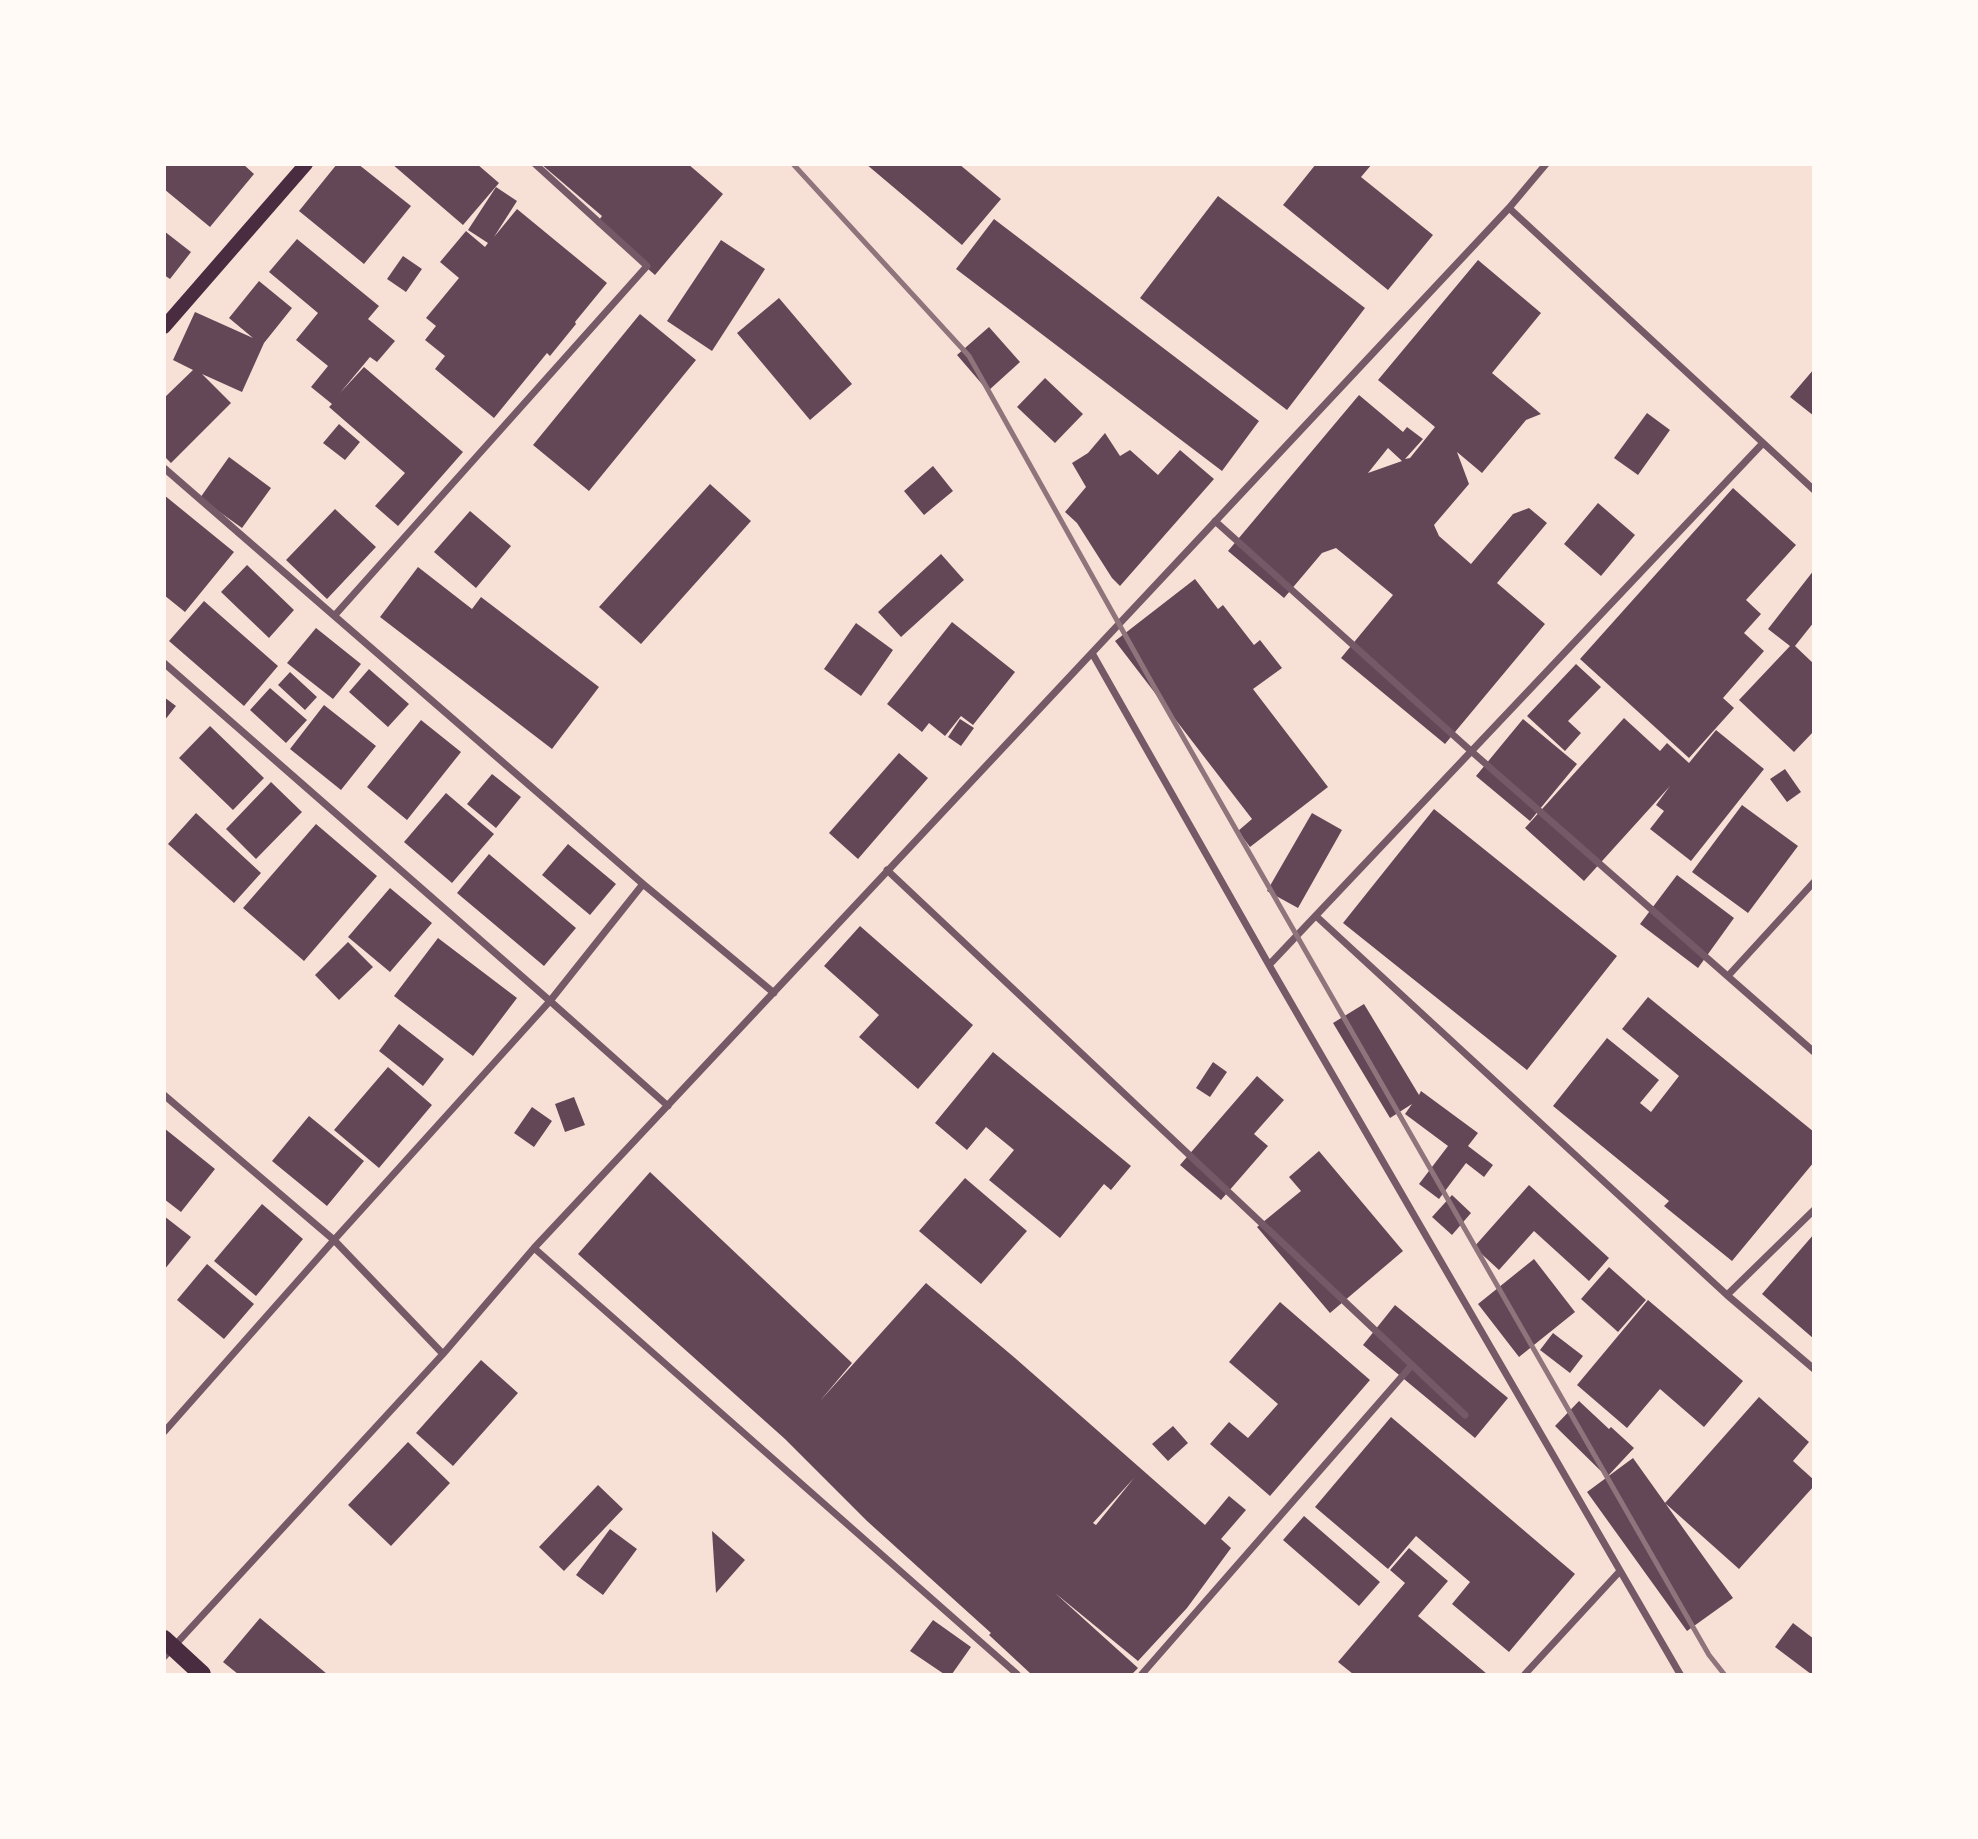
<!DOCTYPE html>
<html>
<head>
<meta charset="utf-8">
<style>
  body { margin:0 }
  #map { position:relative; width:1978px; height:1839px; overflow:hidden; background:#f7e1d7; font-family:"Open Sans",sans-serif }
  canvas { display:block }
  .frame { position:absolute; inset:0; border:166px solid #fffaf5; pointer-events:none }
</style>
</head>
<body>
<div id="map">
<canvas width="1978" height="1839"></canvas>
<div class="frame"></div>
</div>
<script>
const ctx = document.querySelector('canvas').getContext('2d');
ctx.lineJoin = 'round';
function paint(path, color) {
  ctx.fillStyle = color;
  ctx.fill(path, 'evenodd');
}
function shape(rows) {
  const path = new Path2D();
  for (const r of rows) {
    path.moveTo(r[0], r[1]);
    for (let i = 2; i < r.length; i += 2) path.lineTo(r[i], r[i + 1]);
  }
  return path;
}
function strokePath(path, color, width, dash) {
  ctx.strokeStyle = color;
  ctx.lineWidth = width;
  ctx.lineCap = dash ? 'butt' : 'round';
  ctx.setLineDash(dash || []);
  ctx.stroke(path);
}
paint(shape([
  [164,164,243,164,254,174,210,227,164,189],
  [337,164,358,164,411,206,364,264,299,211],
  [392,164,477,164,499,183,463,225],
  [541,164,688,164,723,194,655,275,596,224,602,216],
  [866,164,959,164,1001,199,962,245],
  [1316,164,1372,164,1361,177,1433,235,1388,290,1283,205],
  [496,187,517,201,494,237,517,209,607,283,575,322,576,324,550,356,547,353,494,418,435,369,445,356,425,340,436,326,426,318,459,278,440,262,466,231,485,247,488,243,468,230],
  [1218,196,1365,308,1287,410,1140,298],
  [994,219,1259,421,1222,471,956,269],
  [164,231,191,252,170,279,164,275],
  [297,239,379,306,368,319,395,341,377,362,370,357,340,393,364,367,463,452,398,526,375,506,405,473,329,407,332,404,311,387,328,366,296,340,318,313,269,272],
  [721,240,765,269,712,351,667,321],
  [403,256,422,269,406,292,387,279],
  [1478,260,1541,313,1492,373,1541,414,1526,420,1482,473,1457,452,1469,484,1434,525,1439,536,1471,564,1513,514,1529,508,1547,523,1497,583,1545,624,1445,744,1341,658,1393,595,1336,548,1322,553,1284,598,1228,551,1359,395,1403,432,1407,427,1423,439,1405,459,1410,458,1435,427,1378,380],
  [1388,448,1402,461,1368,473],
  [259,281,292,308,264,343,242,392,202,374,231,403,171,463,164,456,164,398,193,370,173,360,195,312,253,338,229,318],
  [779,298,852,384,810,420,737,333],
  [640,314,696,360,589,491,533,445],
  [989,327,1020,362,988,391,957,355],
  [1814,369,1814,416,1790,397],
  [1045,378,1083,414,1055,443,1017,407],
  [1647,413,1670,430,1638,475,1614,458],
  [339,424,360,442,345,460,323,443],
  [1105,433,1120,456,1130,450,1158,475,1180,450,1214,479,1120,586,1112,578,1077,523,1065,512,1086,487,1072,463,1088,453],
  [229,457,271,488,242,528,200,498],
  [933,466,953,491,924,515,904,491],
  [710,484,751,521,641,644,599,607],
  [1733,488,1796,545,1746,600,1761,614,1744,633,1764,651,1723,698,1734,708,1689,758,1580,659],
  [164,495,234,552,185,612,164,595],
  [1598,503,1635,535,1601,576,1564,544],
  [335,509,376,547,327,599,286,560],
  [470,511,511,546,476,588,434,552],
  [941,554,964,580,901,637,878,612],
  [247,565,294,610,269,638,221,592],
  [418,567,472,609,481,597,599,687,552,749,380,617],
  [1814,570,1814,622,1795,646,1814,664,1814,731,1794,752,1739,700,1790,646,1768,629],
  [1195,579,1218,609,1223,605,1254,645,1260,640,1282,668,1253,689,1328,787,1250,847,1238,831,1252,819,1115,641],
  [204,601,278,666,244,706,169,641],
  [952,622,1015,672,973,725,961,716,945,736,929,723,922,732,887,704],
  [856,623,893,650,861,696,824,669],
  [316,628,361,664,333,699,287,663],
  [1576,664,1601,687,1568,721,1581,733,1565,751,1527,716],
  [369,669,409,704,388,727,349,692],
  [290,672,317,697,305,710,278,685],
  [270,688,307,720,286,743,250,710],
  [164,697,176,706,164,721],
  [324,705,376,746,341,790,290,749],
  [1624,718,1660,751,1667,743,1689,763,1716,730,1764,769,1691,861,1650,829,1664,811,1656,805,1670,786,1584,881,1525,828],
  [960,719,974,728,961,746,948,737],
  [1523,719,1577,764,1530,821,1476,776],
  [421,720,461,752,407,820,367,787],
  [210,726,264,778,233,810,179,758],
  [899,753,928,778,858,859,829,833],
  [1785,769,1801,792,1787,802,1770,779],
  [492,774,521,797,496,828,467,804],
  [271,782,302,812,256,859,226,829],
  [446,793,494,834,452,883,404,842],
  [1742,805,1798,846,1748,913,1692,872],
  [1434,809,1617,956,1527,1070,1343,923],
  [196,813,261,873,234,903,168,844],
  [1312,813,1342,830,1298,908,1267,891],
  [316,824,377,876,304,961,243,908],
  [568,844,616,884,590,915,542,875],
  [489,854,576,928,544,966,457,893],
  [1677,875,1734,918,1698,968,1640,924],
  [390,888,432,923,390,972,348,937],
  [860,926,973,1025,918,1089,859,1037,879,1015,824,966],
  [438,938,517,998,473,1056,394,996],
  [348,942,373,967,339,1000,315,975],
  [1648,997,1814,1132,1814,1162,1732,1261,1664,1206,1669,1201,1553,1106,1607,1038,1659,1080,1640,1103,1651,1112,1679,1076,1622,1029],
  [1364,1004,1419,1095,1421,1091,1478,1133,1468,1146,1493,1165,1484,1177,1466,1163,1439,1199,1419,1184,1448,1146,1405,1114,1412,1104,1390,1118,1333,1023],
  [399,1024,444,1059,423,1086,379,1051],
  [993,1052,1131,1166,1111,1190,1104,1184,1060,1238,989,1180,1014,1150,986,1127,967,1150,935,1123],
  [1213,1062,1227,1072,1210,1097,1196,1088],
  [388,1067,432,1105,379,1168,334,1130],
  [1257,1076,1284,1100,1254,1134,1268,1146,1221,1200,1180,1165],
  [574,1097,585,1125,565,1132,555,1104],
  [532,1107,552,1121,534,1147,514,1133],
  [309,1116,364,1161,327,1206,272,1161],
  [164,1128,215,1169,181,1212,164,1199],
  [1319,1151,1403,1251,1330,1313,1257,1227,1301,1191,1289,1177],
  [650,1172,852,1363,820,1401,926,1283,1015,1358,1205,1525,1229,1496,1246,1510,1221,1539,1231,1548,1187,1608,1138,1661,1055,1593,1138,1668,1132,1674,1031,1674,989,1635,991,1633,867,1521,785,1439,578,1254],
  [1134,1478,1096,1525,1093,1523],
  [965,1178,1027,1231,981,1284,919,1231],
  [1529,1185,1609,1258,1589,1281,1534,1231,1499,1270,1474,1247],
  [1452,1195,1471,1213,1452,1235,1432,1217],
  [262,1204,303,1239,256,1296,214,1261],
  [164,1216,191,1237,164,1270],
  [1814,1234,1814,1339,1762,1294],
  [1534,1259,1575,1312,1519,1357,1478,1304],
  [207,1264,254,1304,224,1339,177,1300],
  [1609,1267,1646,1300,1618,1332,1581,1299],
  [1648,1300,1743,1381,1704,1427,1660,1389,1627,1428,1577,1385],
  [1280,1302,1370,1380,1270,1496,1210,1444,1229,1422,1248,1438,1278,1404,1229,1362],
  [1395,1305,1508,1398,1475,1438,1363,1345],
  [1553,1333,1583,1356,1570,1373,1540,1350],
  [481,1360,518,1393,453,1466,416,1433],
  [1759,1397,1809,1442,1793,1461,1814,1480,1814,1486,1739,1569,1665,1503],
  [1579,1401,1609,1429,1611,1427,1634,1448,1607,1477,1555,1426],
  [1391,1417,1575,1574,1509,1652,1452,1604,1470,1582,1416,1536,1388,1569,1315,1507],
  [1173,1426,1188,1443,1168,1461,1152,1444],
  [408,1442,450,1483,391,1546,348,1505],
  [1633,1458,1733,1598,1687,1631,1587,1492],
  [598,1485,623,1509,564,1571,539,1547],
  [1304,1516,1380,1582,1359,1606,1283,1540],
  [610,1529,637,1549,603,1595,576,1575],
  [712,1531,745,1560,716,1593],
  [1409,1548,1448,1581,1418,1616,1487,1674,1353,1674,1338,1662,1405,1583,1390,1570],
  [260,1618,327,1674,238,1674,223,1662],
  [933,1620,971,1647,952,1674,944,1674,910,1651],
  [1793,1623,1814,1639,1814,1674,1811,1674,1775,1647]
]), '#644757');
strokePath(shape([
  [1509,208,1814,490],
  [164,468,643,884,774,993],
  [1215,521,1471,751,1814,1052],
  [335,615,647,266,535,164],
  [1092,653,1269,965,1680,1674],
  [164,663,550,1001,668,1106],
  [887,870,1465,1415],
  [1316,916,1727,1295,1814,1369],
  [1269,965,1763,443],
  [1728,976,1814,882],
  [164,1095,334,1240,443,1354],
  [534,1248,1017,1674],
  [1727,1295,1814,1210],
  [164,1432,334,1240,550,1001,643,884],
  [164,1657,443,1354,534,1248,1509,208,1546,164],
  [1142,1674,1412,1365],
  [1525,1674,1620,1571]
]), '#755966', 7);
strokePath(shape([
  [164,327,306,164]
]), '#4a2c40', 14);
strokePath(shape([
  [164,1639,202,1674]
]), '#4a2c40', 18);
strokePath(shape([
  [793,164,969,356,1152,683,1709,1655,1724,1674]
]), '#8f747c', 5);
</script>
</body>
</html>
